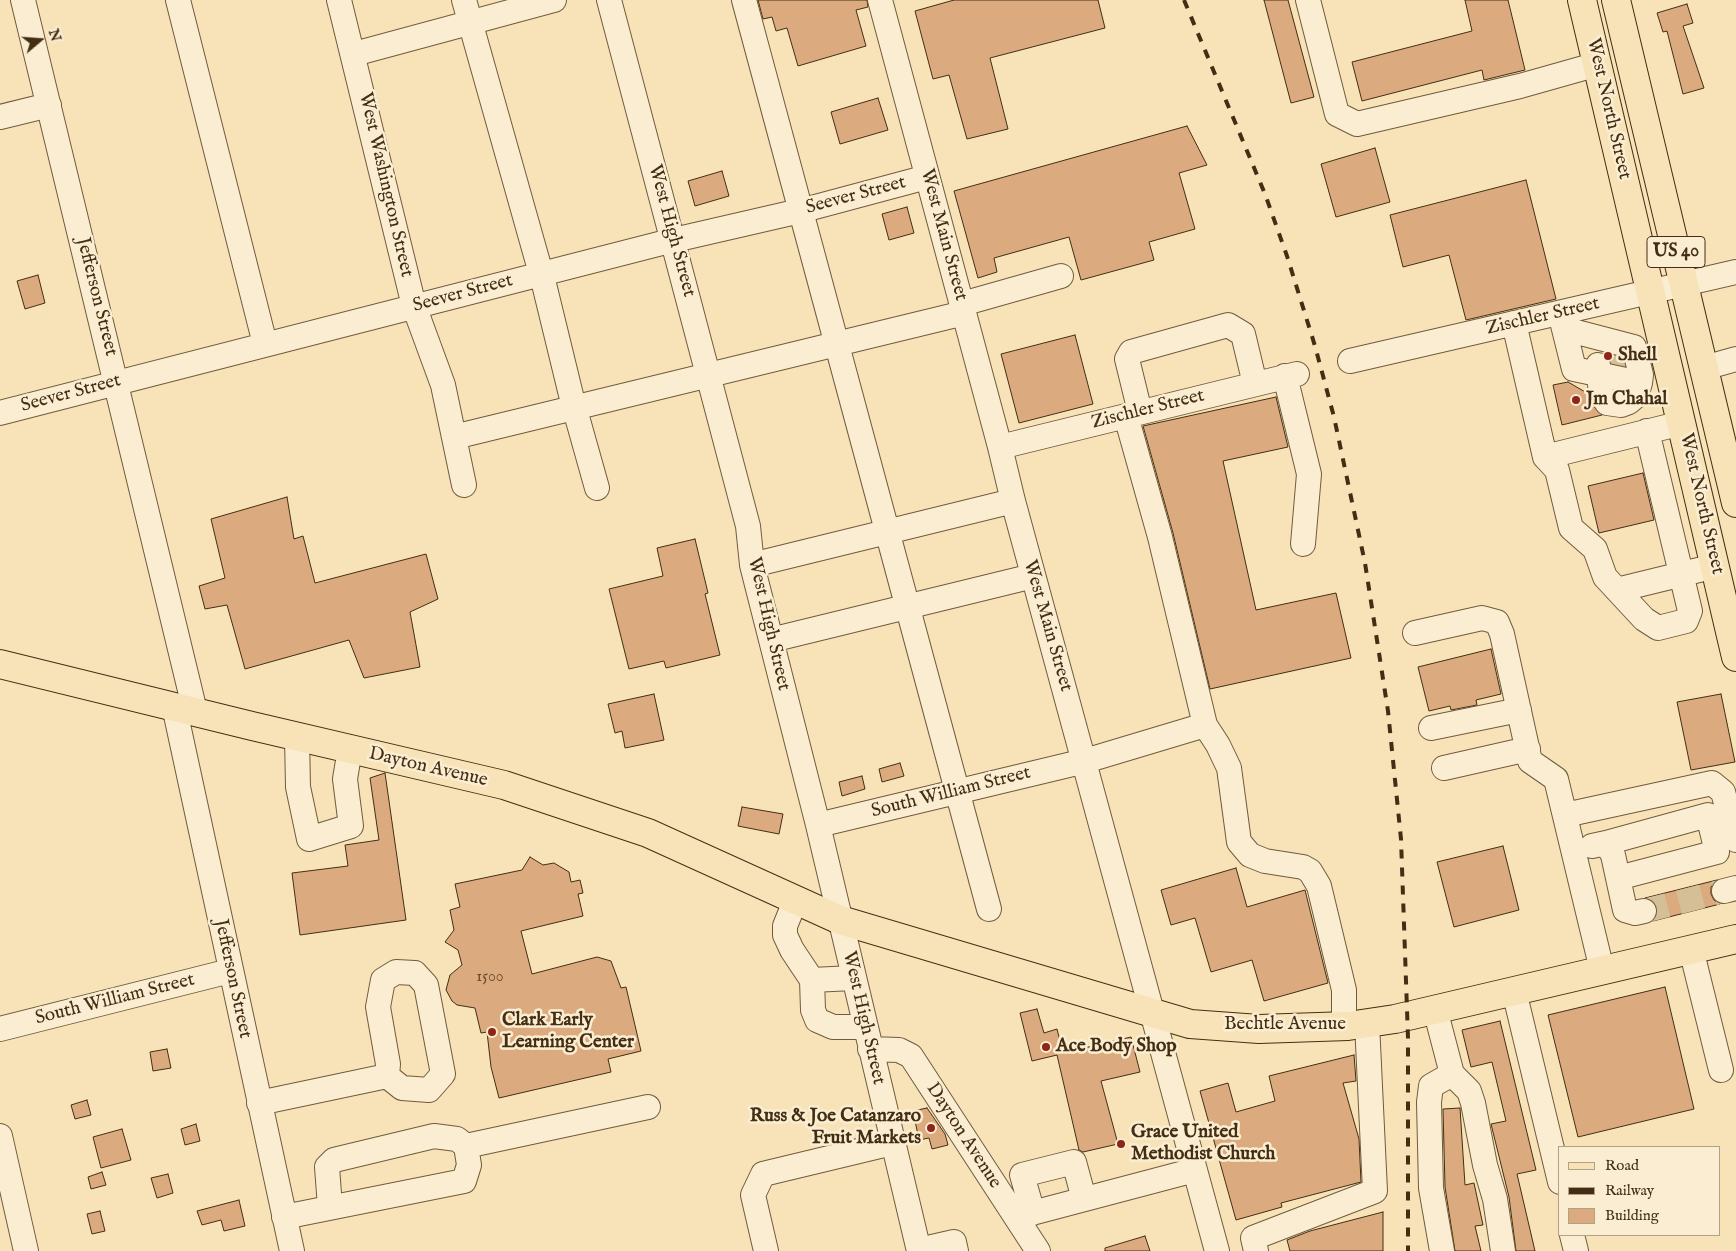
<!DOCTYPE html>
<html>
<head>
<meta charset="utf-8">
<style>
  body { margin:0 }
  #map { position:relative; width:1736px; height:1251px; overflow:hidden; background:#f8e3b8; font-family:"IM FELL English",serif }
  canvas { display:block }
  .legend { position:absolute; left:1558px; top:1146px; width:162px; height:90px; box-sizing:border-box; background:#faedd1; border:1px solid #b1a185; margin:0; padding:6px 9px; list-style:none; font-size:15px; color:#432e14 }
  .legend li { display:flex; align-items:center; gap:10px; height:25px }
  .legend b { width:25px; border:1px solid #b1a185 }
  .north { position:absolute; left:15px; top:15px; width:50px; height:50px; -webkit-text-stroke:4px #faedd1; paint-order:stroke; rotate:72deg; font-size:14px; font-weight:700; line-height:20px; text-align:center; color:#432e14 }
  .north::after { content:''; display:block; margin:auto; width:18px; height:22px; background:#432e14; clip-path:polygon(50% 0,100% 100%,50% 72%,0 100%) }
</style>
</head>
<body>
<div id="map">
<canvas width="1736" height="1251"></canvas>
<ul class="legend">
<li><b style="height:6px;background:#f8e3b8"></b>Road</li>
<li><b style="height:6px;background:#432e14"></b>Railway</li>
<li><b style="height:14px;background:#dbaa7e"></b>Building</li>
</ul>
<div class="north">N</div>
</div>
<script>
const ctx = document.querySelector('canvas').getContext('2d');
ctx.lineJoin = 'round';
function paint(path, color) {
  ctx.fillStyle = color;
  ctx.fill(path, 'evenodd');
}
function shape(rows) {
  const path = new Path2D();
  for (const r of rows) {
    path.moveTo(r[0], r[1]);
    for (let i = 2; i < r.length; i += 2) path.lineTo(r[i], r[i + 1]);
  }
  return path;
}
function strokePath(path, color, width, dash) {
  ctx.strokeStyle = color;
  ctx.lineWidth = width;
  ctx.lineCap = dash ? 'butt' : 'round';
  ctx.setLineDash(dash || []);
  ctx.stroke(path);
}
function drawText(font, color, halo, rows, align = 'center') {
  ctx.font = font + ' "IM FELL English",serif';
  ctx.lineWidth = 5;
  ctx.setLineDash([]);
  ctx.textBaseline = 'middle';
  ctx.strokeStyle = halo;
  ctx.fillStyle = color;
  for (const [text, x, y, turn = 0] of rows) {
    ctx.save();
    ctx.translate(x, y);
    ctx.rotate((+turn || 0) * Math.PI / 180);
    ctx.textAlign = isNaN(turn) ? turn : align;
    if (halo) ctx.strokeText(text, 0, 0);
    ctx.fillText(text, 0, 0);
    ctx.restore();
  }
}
const building = shape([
  [758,0,867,0,868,7,856,10,866,46,798,66,787,28,776,31,772,17,763,19,758,0],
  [954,0,1098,0,1105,28,990,58,1008,129,967,139,949,75,933,79,915,11,954,0],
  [1264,0,1288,0,1314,97,1291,103,1264,0],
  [1465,0,1508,0,1525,70,1484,80,1482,70,1362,101,1352,62,1472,31,1465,0],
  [1687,4,1693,23,1683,26,1704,88,1683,94,1667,31,1663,32,1657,13,1687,4],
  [878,98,888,130,840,144,831,112,878,98],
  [1187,126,1207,165,1179,173,1195,229,1149,242,1154,260,1081,280,1069,237,994,258,997,272,978,278,954,191,1187,126],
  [1375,148,1390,202,1336,217,1321,164,1375,148],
  [722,171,729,196,695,206,688,181,722,171],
  [1526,180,1556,299,1466,320,1449,255,1403,267,1390,215,1526,180],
  [907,207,914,233,889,240,882,214,907,207],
  [38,275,45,303,25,309,17,281,38,275],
  [1075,335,1093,404,1019,423,1001,354,1075,335],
  [1605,354,1623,358,1624,366,1611,363,1605,354],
  [1568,382,1587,393,1590,402,1602,415,1562,425,1553,385,1568,382],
  [1276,397,1288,447,1223,461,1256,610,1336,593,1351,658,1210,689,1173,533,1143,426,1276,397],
  [1643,473,1654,520,1599,533,1588,486,1643,473],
  [287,497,294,539,303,536,315,583,426,554,438,599,410,612,420,667,364,678,349,640,245,669,227,605,205,609,199,586,225,578,211,519,287,497],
  [695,539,708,593,705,594,720,655,666,668,664,661,629,669,609,589,663,576,657,548,695,539],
  [1491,649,1501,694,1476,700,1477,705,1451,710,1450,706,1429,711,1418,667,1491,649],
  [654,694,664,740,625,748,622,731,615,733,608,704,654,694],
  [1721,694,1735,762,1691,770,1677,702,1721,694],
  [900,763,904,776,882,782,879,769,900,763],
  [385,773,406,920,300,935,292,873,348,866,345,845,379,840,370,778,385,773],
  [862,776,865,789,842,796,839,782,862,776],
  [742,807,783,814,779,834,738,826,742,807],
  [1503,846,1519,910,1454,927,1437,862,1503,846],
  [530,857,543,865,554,863,569,872,571,882,580,880,583,893,578,894,583,916,521,931,532,974,597,957,611,961,621,988,626,987,641,1051,608,1059,611,1072,499,1098,491,1067,487,1032,481,1033,475,1008,457,1005,452,1001,446,990,450,975,462,965,458,950,445,942,454,930,450,910,460,907,455,884,522,870,530,857],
  [1236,868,1247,907,1305,890,1328,983,1264,1001,1252,960,1211,972,1195,918,1171,925,1161,890,1236,868],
  [1717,880,1711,887,1711,894,1714,900,1720,904,1653,921,1657,915,1657,908,1654,901,1645,898,1717,880],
  [1665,987,1694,1109,1578,1137,1548,1015,1665,987],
  [1037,1009,1044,1033,1057,1029,1063,1053,1131,1037,1140,1072,1101,1081,1118,1144,1083,1152,1079,1150,1057,1055,1032,1061,1020,1013,1037,1009],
  [1500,1021,1536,1170,1517,1174,1535,1251,1516,1251,1509,1197,1491,1124,1506,1121,1492,1062,1471,1067,1462,1030,1500,1021],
  [167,1049,171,1068,153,1071,150,1052,167,1049],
  [1354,1055,1356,1081,1343,1083,1359,1139,1361,1182,1281,1203,1282,1207,1236,1220,1200,1091,1228,1083,1236,1112,1275,1101,1269,1076,1354,1055],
  [87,1100,91,1115,75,1119,71,1105,87,1100],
  [927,1108,945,1134,948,1145,932,1149,929,1138,919,1140,913,1111,927,1108],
  [1460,1108,1465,1185,1474,1183,1483,1225,1475,1226,1481,1251,1455,1251,1445,1187,1443,1109,1460,1108],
  [196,1124,200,1141,185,1145,181,1129,196,1124],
  [122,1129,131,1160,101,1168,93,1137,122,1129],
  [102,1172,106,1185,91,1189,88,1177,102,1172],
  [168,1174,173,1193,157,1198,151,1178,168,1174],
  [239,1200,245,1226,224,1231,221,1220,202,1225,197,1211,239,1200],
  [100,1211,105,1231,92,1234,87,1214,100,1211],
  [1383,1212,1383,1251,1290,1251,1287,1240,1310,1231,1383,1212],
  [1145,1236,1150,1251,1105,1251,1105,1248,1145,1236]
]);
paint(building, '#dbaa7e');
strokePath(building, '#432e14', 1);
strokePath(shape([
  [1615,350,1619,372],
  [1644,911,1724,891]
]), '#d4bf97', 24, [24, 12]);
const minor = shape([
  [23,0,195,711],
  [178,0,265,344],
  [339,0,414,306,443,385,464,485],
  [464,0,544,284,572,399,597,488],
  [609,0,748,526,752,565,818,825,919,1251],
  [744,0,989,909],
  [880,0,1000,447,1013,501,1217,1251],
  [1308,0,1337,114,1357,124,1520,86,1598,64],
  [354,54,554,0],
  [0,117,49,105],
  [962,304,1061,276],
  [1560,313,1574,369,1640,383,1641,375,1634,347,1565,329],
  [1514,323,1545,457,1557,470,1571,528,1595,549,1605,577,1644,619,1658,628,1686,621,1690,611,1647,431],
  [1350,361,1736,272],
  [1598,365,1601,394,1607,403,1621,405,1629,402,1636,396,1640,383],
  [1704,368,1736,359],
  [1285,376,1309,474,1303,544],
  [1140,412,1127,359,1131,352,1228,325,1243,334,1255,384],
  [0,413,674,240,800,211,927,177],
  [1126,416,1160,537,1205,725,1218,745,1229,768,1239,842,1250,855,1265,861,1303,867,1310,871,1319,886,1344,990,1344,1027],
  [454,437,964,313],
  [1000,447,1297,374],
  [1545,457,1682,423],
  [752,565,1013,501],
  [1617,590,1715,566],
  [1415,633,1482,618,1497,622,1502,634,1530,761,1556,779,1602,970],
  [771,640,1033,576],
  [174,706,292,1251],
  [1431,728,1519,710],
  [297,737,298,787,309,839,351,826,345,779,350,749],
  [1444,768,1528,749],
  [1565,815,1712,783,1723,792,1736,840],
  [818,825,1085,761,1205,725],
  [1606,843,1708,815,1717,852,1618,878],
  [1592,846,1606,843,1613,855,1625,910,1635,913,1644,911],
  [1724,891,1736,888],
  [796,899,785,926,785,935,792,950,812,980,813,1010,817,1020,833,1027,865,1027],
  [1691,949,1721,1070],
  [812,980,853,978],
  [1514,991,1560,1182],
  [1435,1009,1452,1074,1469,1091,1473,1103,1485,1165,1495,1199,1503,1251],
  [0,1029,230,971],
  [870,1049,899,1050,911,1056,1038,1251],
  [259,1103,387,1076,402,1088,429,1090,443,1074,426,985,415,973,396,972,383,980,378,1007,388,1064,387,1076],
  [0,1136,26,1251],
  [466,1146,648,1107],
  [1033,1213,1022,1175,1074,1162,1084,1199],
  [284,1217,464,1181,469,1165,466,1146,457,1139,434,1136,334,1160,327,1167,330,1207],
  [1017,1217,1195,1170],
  [1572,1235,1576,1251],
  [919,1250,954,1242,956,1251],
  [766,1251,753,1195,763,1174,892,1143],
  [1256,1251,1253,1238,1375,1191,1367,1023],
  [1442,1251,1431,1188,1429,1102,1431,1086,1452,1074]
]);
const major = shape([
  [1582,0,1736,657],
  [1616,0,1736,503],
  [0,664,252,726,504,785,648,833,840,920,1190,1024,1259,1029,1348,1026,1395,1019,1736,939]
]);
strokePath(minor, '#705b3d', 26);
strokePath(major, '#432e14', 30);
strokePath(minor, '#faedd1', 24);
strokePath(major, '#f8e3b8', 28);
strokePath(shape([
  [1184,0,1265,194,1287,256,1315,346,1334,417,1365,563,1388,711,1401,839,1408,1038,1408,1251]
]), '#432e14', 4, [9, 9]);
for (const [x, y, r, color] of [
  [1608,356,5,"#8f2418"],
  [1576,400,5,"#8f2418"],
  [492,1032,5,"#8f2418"],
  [1046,1047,5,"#8f2418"],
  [931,1128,5,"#8f2418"],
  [1121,1144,5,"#8f2418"]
]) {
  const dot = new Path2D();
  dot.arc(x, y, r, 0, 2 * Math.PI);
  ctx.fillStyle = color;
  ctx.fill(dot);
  strokePath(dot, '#faedd1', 2);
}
drawText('16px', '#694d2e', null, [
  ["1500",490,978]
]);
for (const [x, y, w] of [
  [1676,252,58]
]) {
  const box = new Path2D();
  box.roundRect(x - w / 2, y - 15.5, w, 31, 4);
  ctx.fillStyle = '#faedd1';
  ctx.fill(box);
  strokePath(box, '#432e14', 1);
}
drawText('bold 18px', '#432e14', null, [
  ["US 40",1676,252]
]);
drawText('19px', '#432e14', '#faedd1', [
  ["West North Street",1608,109,77],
  ["West Washington Street",385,185,77],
  ["Seever Street",856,196,-15],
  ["West High Street",671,231,75],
  ["West Main Street",943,235,75],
  ["Seever Street",463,294,-15],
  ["Jefferson Street",96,297,76],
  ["Zischler Street",1543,317,-13],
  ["Seever Street",71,394,-15],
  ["Zischler Street",1148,410,-14],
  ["West North Street",1701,504,77],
  ["West High Street",768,624,77],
  ["West Main Street",1047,626,74],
  ["Dayton Avenue",428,768,13],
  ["South William Street",951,793,-14],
  ["Jefferson Street",232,979,78],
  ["South William Street",115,1000,-14],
  ["West High Street",863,1018,77],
  ["Bechtle Avenue",1285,1025],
  ["Dayton Avenue",963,1136,57]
]);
drawText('bold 19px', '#432e14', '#faedd1', [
  ["Shell",1618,356],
  ["Jm Chahal",1586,400],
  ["Clark Early",502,1021],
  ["Learning Center",502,1043],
  ["Ace Body Shop",1056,1047],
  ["Russ & Joe Catanzaro",921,1117,"right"],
  ["Fruit Markets",921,1139,"right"],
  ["Grace United",1131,1133],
  ["Methodist Church",1131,1155]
], 'left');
</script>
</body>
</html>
